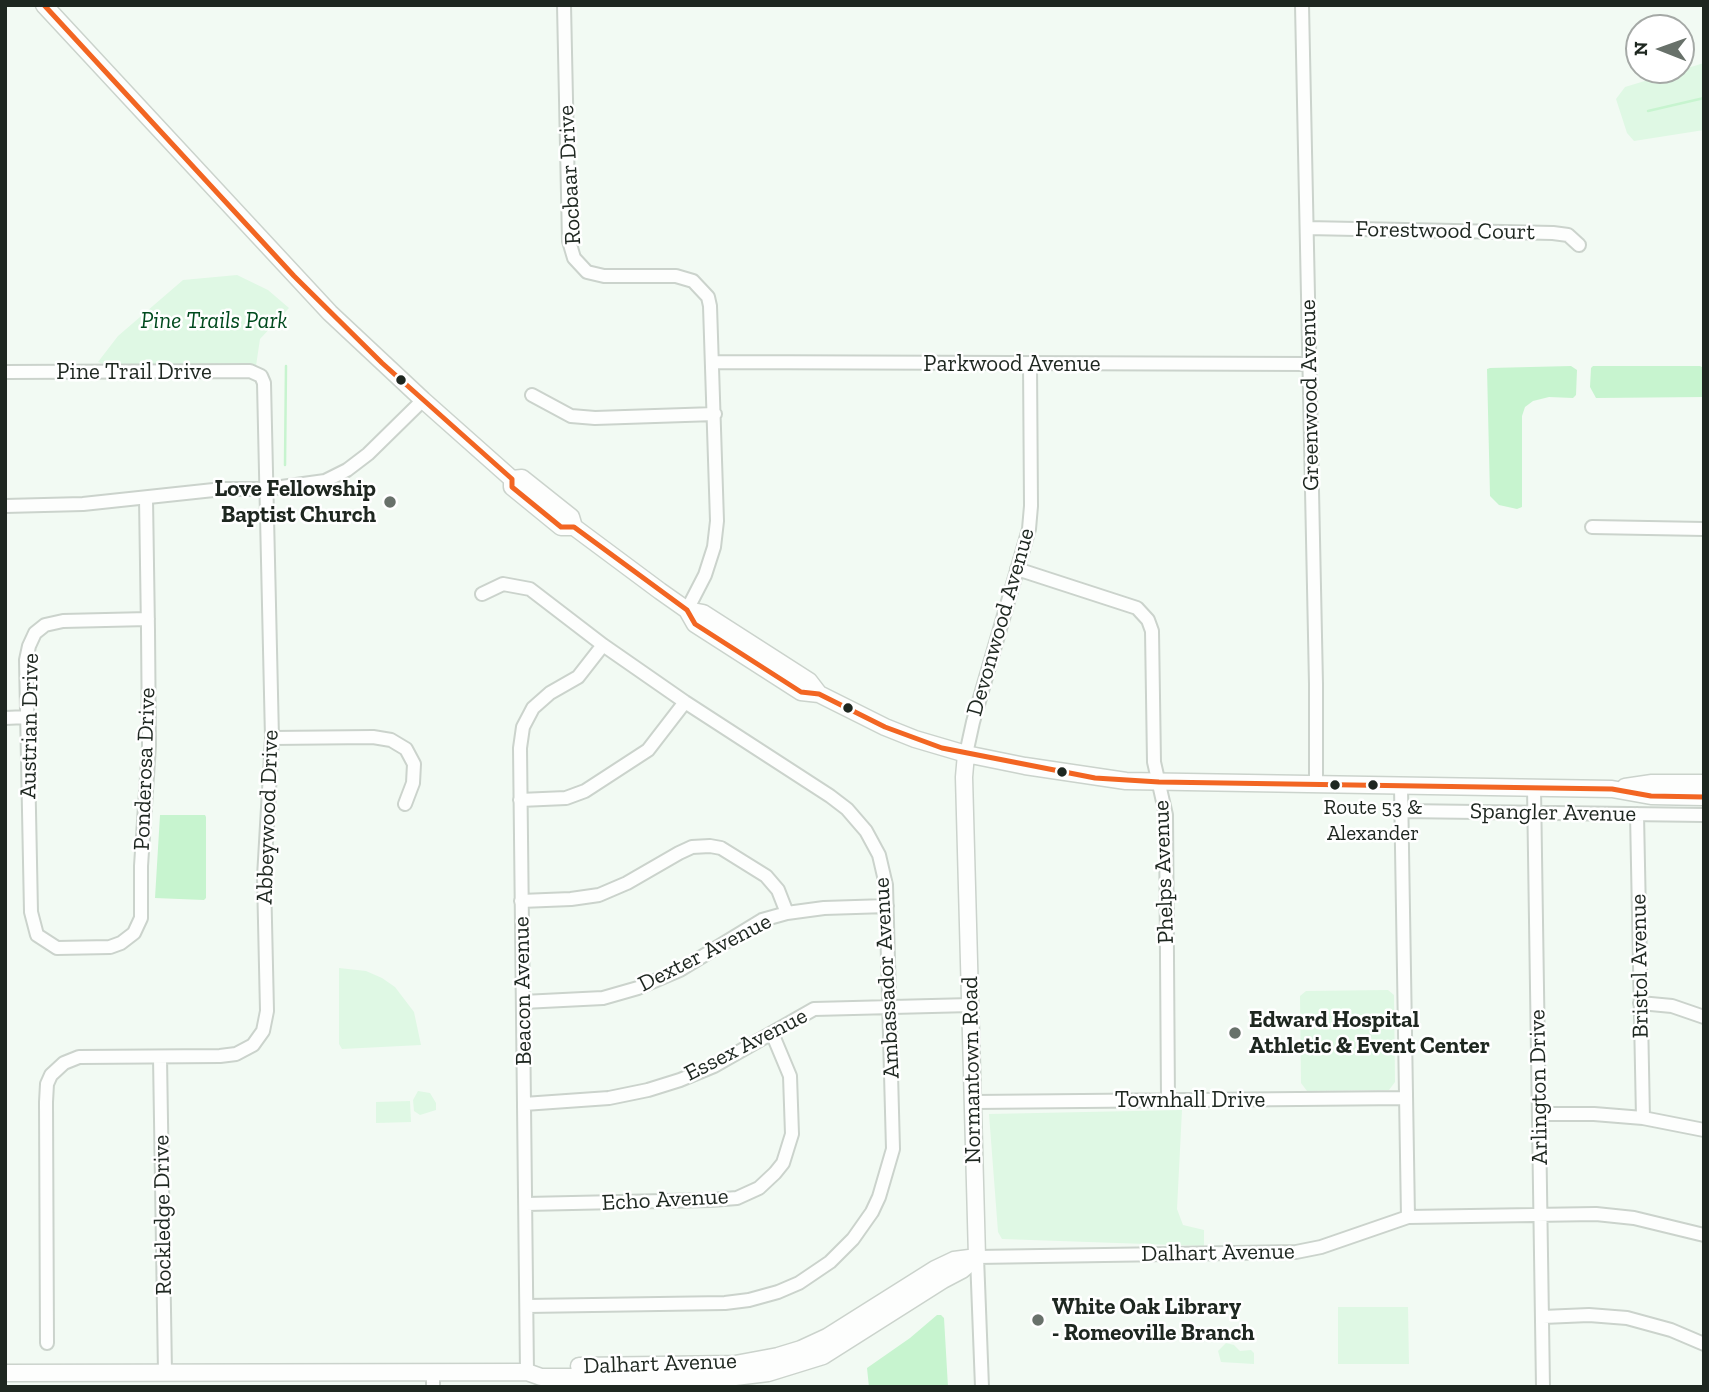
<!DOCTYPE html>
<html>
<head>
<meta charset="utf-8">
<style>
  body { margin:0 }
  #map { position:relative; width:1709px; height:1392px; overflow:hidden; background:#f2faf3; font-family:"Zilla Slab",serif }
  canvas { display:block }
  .frame { position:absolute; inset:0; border:7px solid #1e2720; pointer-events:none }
  .north { position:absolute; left:1625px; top:14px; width:70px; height:70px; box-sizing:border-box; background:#fff; border:2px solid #a5a9a6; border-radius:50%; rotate:271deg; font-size:19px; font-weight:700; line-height:28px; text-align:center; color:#1e2720 }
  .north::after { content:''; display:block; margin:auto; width:24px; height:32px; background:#68716a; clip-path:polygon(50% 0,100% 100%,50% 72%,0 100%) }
</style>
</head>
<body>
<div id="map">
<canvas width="1709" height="1392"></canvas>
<div class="frame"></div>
<div class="north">N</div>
</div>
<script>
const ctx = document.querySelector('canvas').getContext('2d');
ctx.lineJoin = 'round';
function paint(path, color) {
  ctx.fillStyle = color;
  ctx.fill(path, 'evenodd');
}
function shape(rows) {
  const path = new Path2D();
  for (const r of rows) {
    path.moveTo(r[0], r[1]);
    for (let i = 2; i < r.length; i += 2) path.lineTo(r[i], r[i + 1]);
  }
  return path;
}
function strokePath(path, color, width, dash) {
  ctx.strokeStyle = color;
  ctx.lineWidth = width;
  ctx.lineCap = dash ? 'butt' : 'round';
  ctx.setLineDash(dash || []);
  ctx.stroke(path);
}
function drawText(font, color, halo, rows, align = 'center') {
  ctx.font = font + ' "Zilla Slab",serif';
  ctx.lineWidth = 5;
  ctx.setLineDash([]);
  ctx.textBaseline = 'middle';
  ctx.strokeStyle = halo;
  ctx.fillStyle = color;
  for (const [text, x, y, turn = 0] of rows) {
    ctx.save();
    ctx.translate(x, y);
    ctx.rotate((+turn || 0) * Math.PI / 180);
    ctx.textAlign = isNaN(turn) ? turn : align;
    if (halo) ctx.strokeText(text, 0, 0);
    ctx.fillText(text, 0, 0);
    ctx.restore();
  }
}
paint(shape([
  [1704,63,1704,130,1634,141,1627,133,1616,99,1625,87],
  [237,275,268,290,289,308,260,339,256,366,109,366,98,362,118,336,183,280],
  [339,968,366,971,382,978,395,987,414,1012,421,1045,342,1049,339,1044],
  [1388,990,1394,995,1395,1082,1389,1090,1307,1091,1301,1083,1300,996,1306,991],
  [418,1091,430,1093,436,1103,436,1110,420,1115,414,1111,413,1100],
  [410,1101,411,1122,376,1123,376,1102],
  [1182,1110,1177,1209,1183,1225,1204,1230,1204,1246,1002,1239,998,1232,989,1114],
  [1338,1307,1408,1307,1409,1364,1338,1364],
  [1226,1343,1234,1345,1240,1351,1251,1350,1254,1353,1254,1364,1221,1362,1218,1351]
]), '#dff8e4');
paint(shape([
  [1571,366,1577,370,1576,395,1573,398,1549,397,1533,401,1525,407,1522,416,1522,507,1517,509,1499,505,1490,496,1487,369,1490,368],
  [1593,366,1700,366,1704,368,1704,397,1596,398,1590,387,1591,368],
  [160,815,205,815,206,817,206,898,204,900,155,898],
  [937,1315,941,1315,944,1318,948,1387,869,1387,867,1368,910,1338]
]), '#c7f4cf');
strokePath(shape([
  [1648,111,1704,98],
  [285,465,286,366]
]), '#c7f4cf', 2.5);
const minor = shape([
  [564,5,569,241,574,258,587,272,604,276,676,276,693,281,708,297,710,306,717,521,714,547,705,575,687,610],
  [1302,5,1316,684,1316,784],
  [1307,228,1553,233,1568,235,1579,245],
  [714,362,1309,364],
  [5,372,250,371,261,376,264,383,272,738,264,877,267,1011,263,1031,253,1045,236,1054,220,1056,79,1057,64,1063,51,1075,47,1084,46,1102,47,1343],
  [532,395,571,416,595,418,715,414],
  [146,498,148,630,149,746,141,866,141,918,134,933,121,943,110,947,57,948,37,935,31,912,26,660,29,646,35,633,45,625,63,621,148,619],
  [5,506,83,504,223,489,267,489,325,481,347,470,368,454,423,400],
  [1592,527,1704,529],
  [1017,569,1137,608,1148,620,1152,631,1154,762,1166,815,1168,1100],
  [482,594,503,584,530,589,603,645,685,702,830,796,847,809,866,831,879,855,886,885,893,1149,879,1197,872,1212,853,1239,830,1262,799,1283,778,1292,749,1300,725,1303,527,1306],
  [5,718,27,717],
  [272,738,373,737,391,740,406,749,414,764,413,783,405,804],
  [966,754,973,722,1029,529,1031,506,1030,363],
  [1401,787,1408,1217],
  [1534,788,1543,1387],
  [520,800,566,798,585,791,648,750,685,702],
  [1402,811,1704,815],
  [1637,814,1643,1118],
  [521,901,571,899,599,895,627,883,679,853,692,847,710,846,721,848,766,876,778,890,787,913],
  [523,1002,603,998,638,988,680,970,762,920,787,913,824,908,887,906],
  [1640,1003,1672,1006,1704,1017],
  [160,1057,165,1373],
  [974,1102,1406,1098],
  [524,1104,609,1098,648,1090,680,1080,714,1066,814,1009,971,1005],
  [1539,1114,1594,1114,1643,1118,1704,1130],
  [526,1204,711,1200,737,1198,759,1188,775,1173,783,1163,792,1134,790,1076,772,1033],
  [1543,1317,1589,1315,1627,1318,1671,1330,1704,1344],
  [433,1372,433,1387],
  [527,1372,520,748,523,727,533,708,550,693,578,677,603,645],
  [982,1387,977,1257,1296,1252,1321,1247,1408,1217,1596,1214,1634,1218,1704,1235]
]);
const major = shape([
  [44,5,330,313,423,400,512,479,512,487,561,527,574,527],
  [512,479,522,478,571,517,574,527,660,591,687,610,703,613,809,681,819,694],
  [687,610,695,624,801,692,819,694,885,727,915,739,966,754,1025,766,1126,781,1612,789,1651,796,1704,797],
  [966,754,964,777,977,1257],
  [1625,787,1652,783,1704,783],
  [579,1366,735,1364,778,1356,801,1349,827,1337,935,1269,954,1260,977,1257],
  [5,1373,527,1372,541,1377,735,1377,768,1373,823,1356,943,1280,962,1270,977,1257]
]);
strokePath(minor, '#cbd3cc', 16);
strokePath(major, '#cbd3cc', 19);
strokePath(minor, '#fdfefd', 12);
strokePath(major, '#fdfefd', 16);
strokePath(shape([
  [44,5,294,276,382,363,512,479,512,487,561,527,574,527,687,610,695,624,801,692,819,694,885,727,942,748,1095,778,1159,782,1612,789,1651,796,1704,797]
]), '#f26522', 5);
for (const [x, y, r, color] of [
  [401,380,6,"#1e2720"],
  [390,502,7,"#68716a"],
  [848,708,6,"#1e2720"],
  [1062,772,6,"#1e2720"],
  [1335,785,6,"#1e2720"],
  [1373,785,6,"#1e2720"],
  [1235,1033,7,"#68716a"],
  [1038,1320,7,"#68716a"]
]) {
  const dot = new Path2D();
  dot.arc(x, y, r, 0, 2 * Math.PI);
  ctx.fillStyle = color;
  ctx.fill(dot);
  strokePath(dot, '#fff', 2.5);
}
drawText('21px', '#1e2720', '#fff', [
  ["Route 53 &",1373,808],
  ["Alexander",1373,834]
]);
drawText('23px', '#1e2720', '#fff', [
  ["Rocbaar Drive",570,175,-93],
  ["Forestwood Court",1445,231,1],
  ["Parkwood Avenue",1012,364],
  ["Pine Trail Drive",134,372],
  ["Greenwood Avenue",1310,395,-91],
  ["Devonwood Avenue",1001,622,-74],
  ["Austrian Drive",30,726,-89],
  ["Ponderosa Drive",145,769,-88],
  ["Spangler Avenue",1553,813,1],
  ["Abbeywood Drive",268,817,-88],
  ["Phelps Avenue",1164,872,-92],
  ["Dexter Avenue",705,953,-27],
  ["Bristol Avenue",1640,966,-91],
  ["Ambassador Avenue",887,978,-93],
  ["Beacon Avenue",523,991,-91],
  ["Essex Avenue",746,1045,-27],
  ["Normantown Road",972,1070,-91],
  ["Arlington Drive",1539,1087,-91],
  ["Townhall Drive",1190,1100],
  ["Echo Avenue",665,1200,-3],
  ["Rockledge Drive",163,1215,-91],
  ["Dalhart Avenue",1218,1253,-1],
  ["Dalhart Avenue",660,1364,-2]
]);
drawText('italic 23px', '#004a1e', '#fff', [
  ["Pine Trails Park",214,321]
]);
drawText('bold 23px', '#1e2720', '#fff', [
  ["Love Fellowship",376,489,"right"],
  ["Baptist Church",376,515,"right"],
  ["Edward Hospital",1249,1020],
  ["Athletic & Event Center",1249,1046],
  ["White Oak Library",1052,1307],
  ["- Romeoville Branch",1052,1333]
], 'left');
</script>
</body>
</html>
